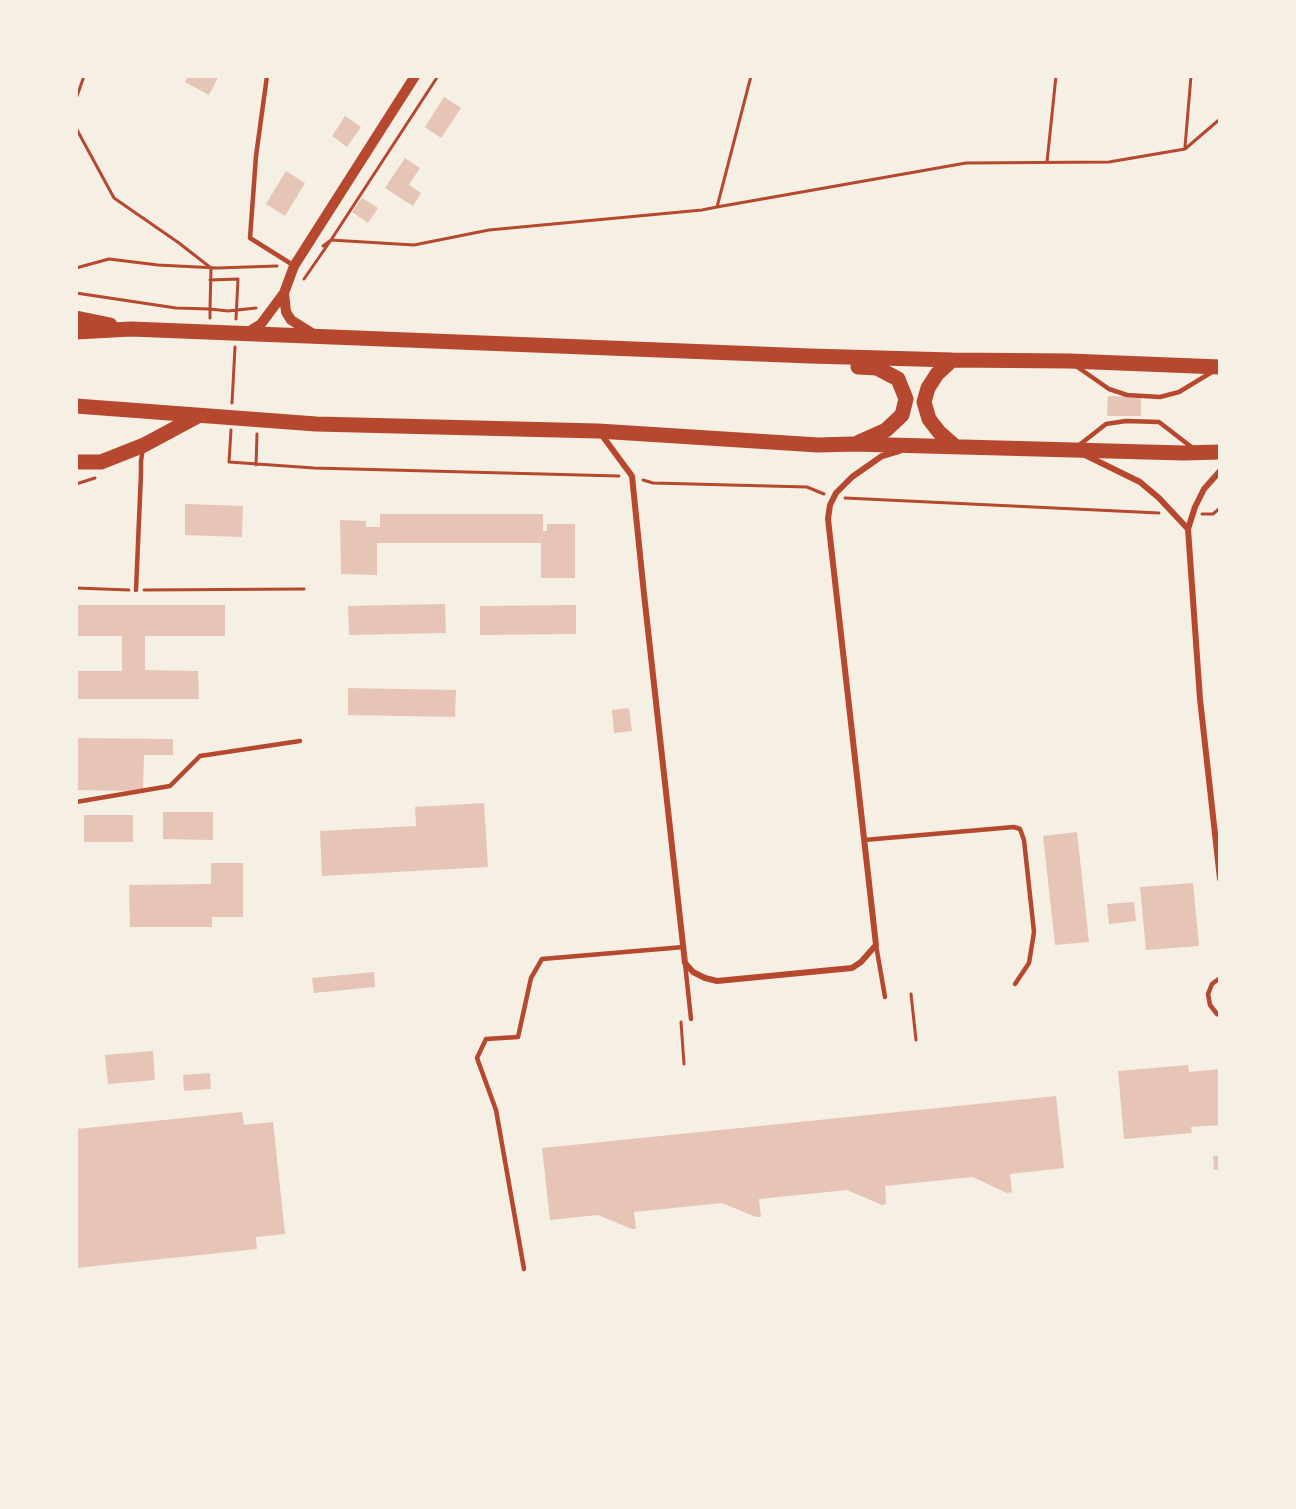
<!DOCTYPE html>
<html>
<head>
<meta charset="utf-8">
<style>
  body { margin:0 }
  #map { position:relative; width:1296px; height:1509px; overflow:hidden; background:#f6efe4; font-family:Lora,serif }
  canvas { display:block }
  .frame { position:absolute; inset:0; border:78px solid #f6efe4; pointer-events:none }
</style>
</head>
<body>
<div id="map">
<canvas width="1296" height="1509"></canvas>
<div class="frame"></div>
</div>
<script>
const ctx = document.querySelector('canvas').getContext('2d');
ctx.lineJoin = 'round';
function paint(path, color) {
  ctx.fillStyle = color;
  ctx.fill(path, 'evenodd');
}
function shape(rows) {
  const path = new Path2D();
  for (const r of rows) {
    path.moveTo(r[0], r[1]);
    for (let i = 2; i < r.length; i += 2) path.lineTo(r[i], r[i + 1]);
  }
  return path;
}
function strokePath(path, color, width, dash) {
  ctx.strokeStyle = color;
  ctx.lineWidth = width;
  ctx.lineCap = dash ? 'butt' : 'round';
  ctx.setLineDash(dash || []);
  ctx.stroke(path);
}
paint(shape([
  [188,76,219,76,209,95,185,82],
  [444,97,461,108,441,138,425,127],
  [345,116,361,127,347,147,332,136],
  [405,158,420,168,409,185,421,193,413,206,385,188],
  [286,171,305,183,285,216,266,204],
  [362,198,378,208,368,223,352,212],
  [1108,396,1141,397,1141,416,1107,416],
  [185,504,243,506,242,537,185,535],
  [380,514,543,514,543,531,547,531,547,524,575,524,575,578,541,578,541,543,377,543,377,575,341,574,340,520,366,521,366,527,380,527],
  [445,604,446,633,349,635,348,606],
  [76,605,225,605,225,636,145,636,145,670,198,671,199,699,76,699,76,671,122,671,122,636,76,636],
  [576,605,576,634,480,635,480,606],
  [348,688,456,690,455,717,348,715],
  [629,708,632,731,614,733,612,710],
  [76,738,173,739,173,755,144,755,143,791,76,790],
  [484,803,488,867,322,876,320,831,416,826,415,807],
  [163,812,213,812,213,840,163,839],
  [84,815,133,815,133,842,84,842],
  [1077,832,1089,942,1055,945,1043,836],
  [211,863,243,863,243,917,212,917,212,927,130,927,129,885,211,884],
  [1193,883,1199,946,1146,950,1140,887],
  [1134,902,1136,921,1109,924,1107,904],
  [374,972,375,987,314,993,312,978],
  [153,1051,155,1080,108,1084,105,1055],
  [1188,1065,1189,1072,1220,1069,1220,1125,1191,1127,1192,1133,1124,1139,1118,1071],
  [210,1073,211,1089,184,1091,183,1075],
  [1056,1096,1064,1168,1010,1174,1012,1192,1007,1193,973,1177,885,1186,886,1204,882,1205,847,1190,759,1199,761,1217,756,1217,722,1203,634,1212,636,1229,632,1229,598,1215,550,1220,542,1148],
  [242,1112,244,1125,273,1122,285,1234,256,1237,257,1249,76,1268,76,1129],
  [1213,1156,1220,1156,1220,1170,1214,1170]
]), '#e6c5b7');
strokePath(shape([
  [76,99,84,76],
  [76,128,114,198,179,243,211,268,210,309,176,308,76,293],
  [1185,147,1191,76],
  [1047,162,1056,76],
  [717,207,966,163,1109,162,1185,149,1220,119],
  [323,246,331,240,414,245,489,230,702,210,717,207,751,76],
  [76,268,109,259,158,265,217,268,277,266],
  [304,279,331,240,438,76],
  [210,280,238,279,236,319],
  [210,318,210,309,228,311,256,308],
  [232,403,235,347],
  [231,430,229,462,314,468,619,476],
  [256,465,257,434],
  [643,480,653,483,807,487,824,494],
  [76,484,95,478],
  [845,498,1159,513],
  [1202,514,1213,514,1220,508],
  [76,588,129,590],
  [144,590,304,589],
  [911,994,916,1040],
  [681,1022,684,1064]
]), '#b5482f', 3);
strokePath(shape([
  [267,76,256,156,250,238,293,265],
  [1076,366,1109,389,1127,395,1160,397,1179,392,1212,372],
  [1078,446,1106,424,1126,421,1159,422,1194,449],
  [136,590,141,473,141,461,143,448],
  [76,802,170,786,200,756,300,741],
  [864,840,1014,827,1020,829,1024,840,1034,932,1029,963,1015,984],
  [876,945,885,997],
  [685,963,691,1019],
  [1220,978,1212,984,1208,994,1210,1005,1217,1014,1220,1015],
  [524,1269,496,1110,477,1058,486,1039,518,1037,531,978,542,959,684,947]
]), '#b5482f', 4.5);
strokePath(shape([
  [601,434,632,476,644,594,685,963,693,972,705,978,717,981,852,968,861,962,876,945,828,519,830,505,836,493,852,477,882,456,899,451],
  [1085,455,1140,482,1159,498,1188,529],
  [1220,471,1204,489,1195,507,1188,529,1200,699,1220,879]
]), '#b5482f', 6);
strokePath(shape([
  [284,293,286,312,291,320,315,335],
  [245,334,261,324,284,293,294,266,415,76]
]), '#b5482f', 10);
strokePath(shape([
  [76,318,110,325],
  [76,332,131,329,810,356,952,360,1069,361,1220,367],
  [952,360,937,374,928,388,924,402,929,419,939,432,956,447],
  [858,367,877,368,898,379,906,399,902,415,886,430,859,442],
  [76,406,316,424,598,431,818,445,853,444,1183,453,1220,452],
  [76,462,101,462,144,445,198,416]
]), '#b5482f', 15);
</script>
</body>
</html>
